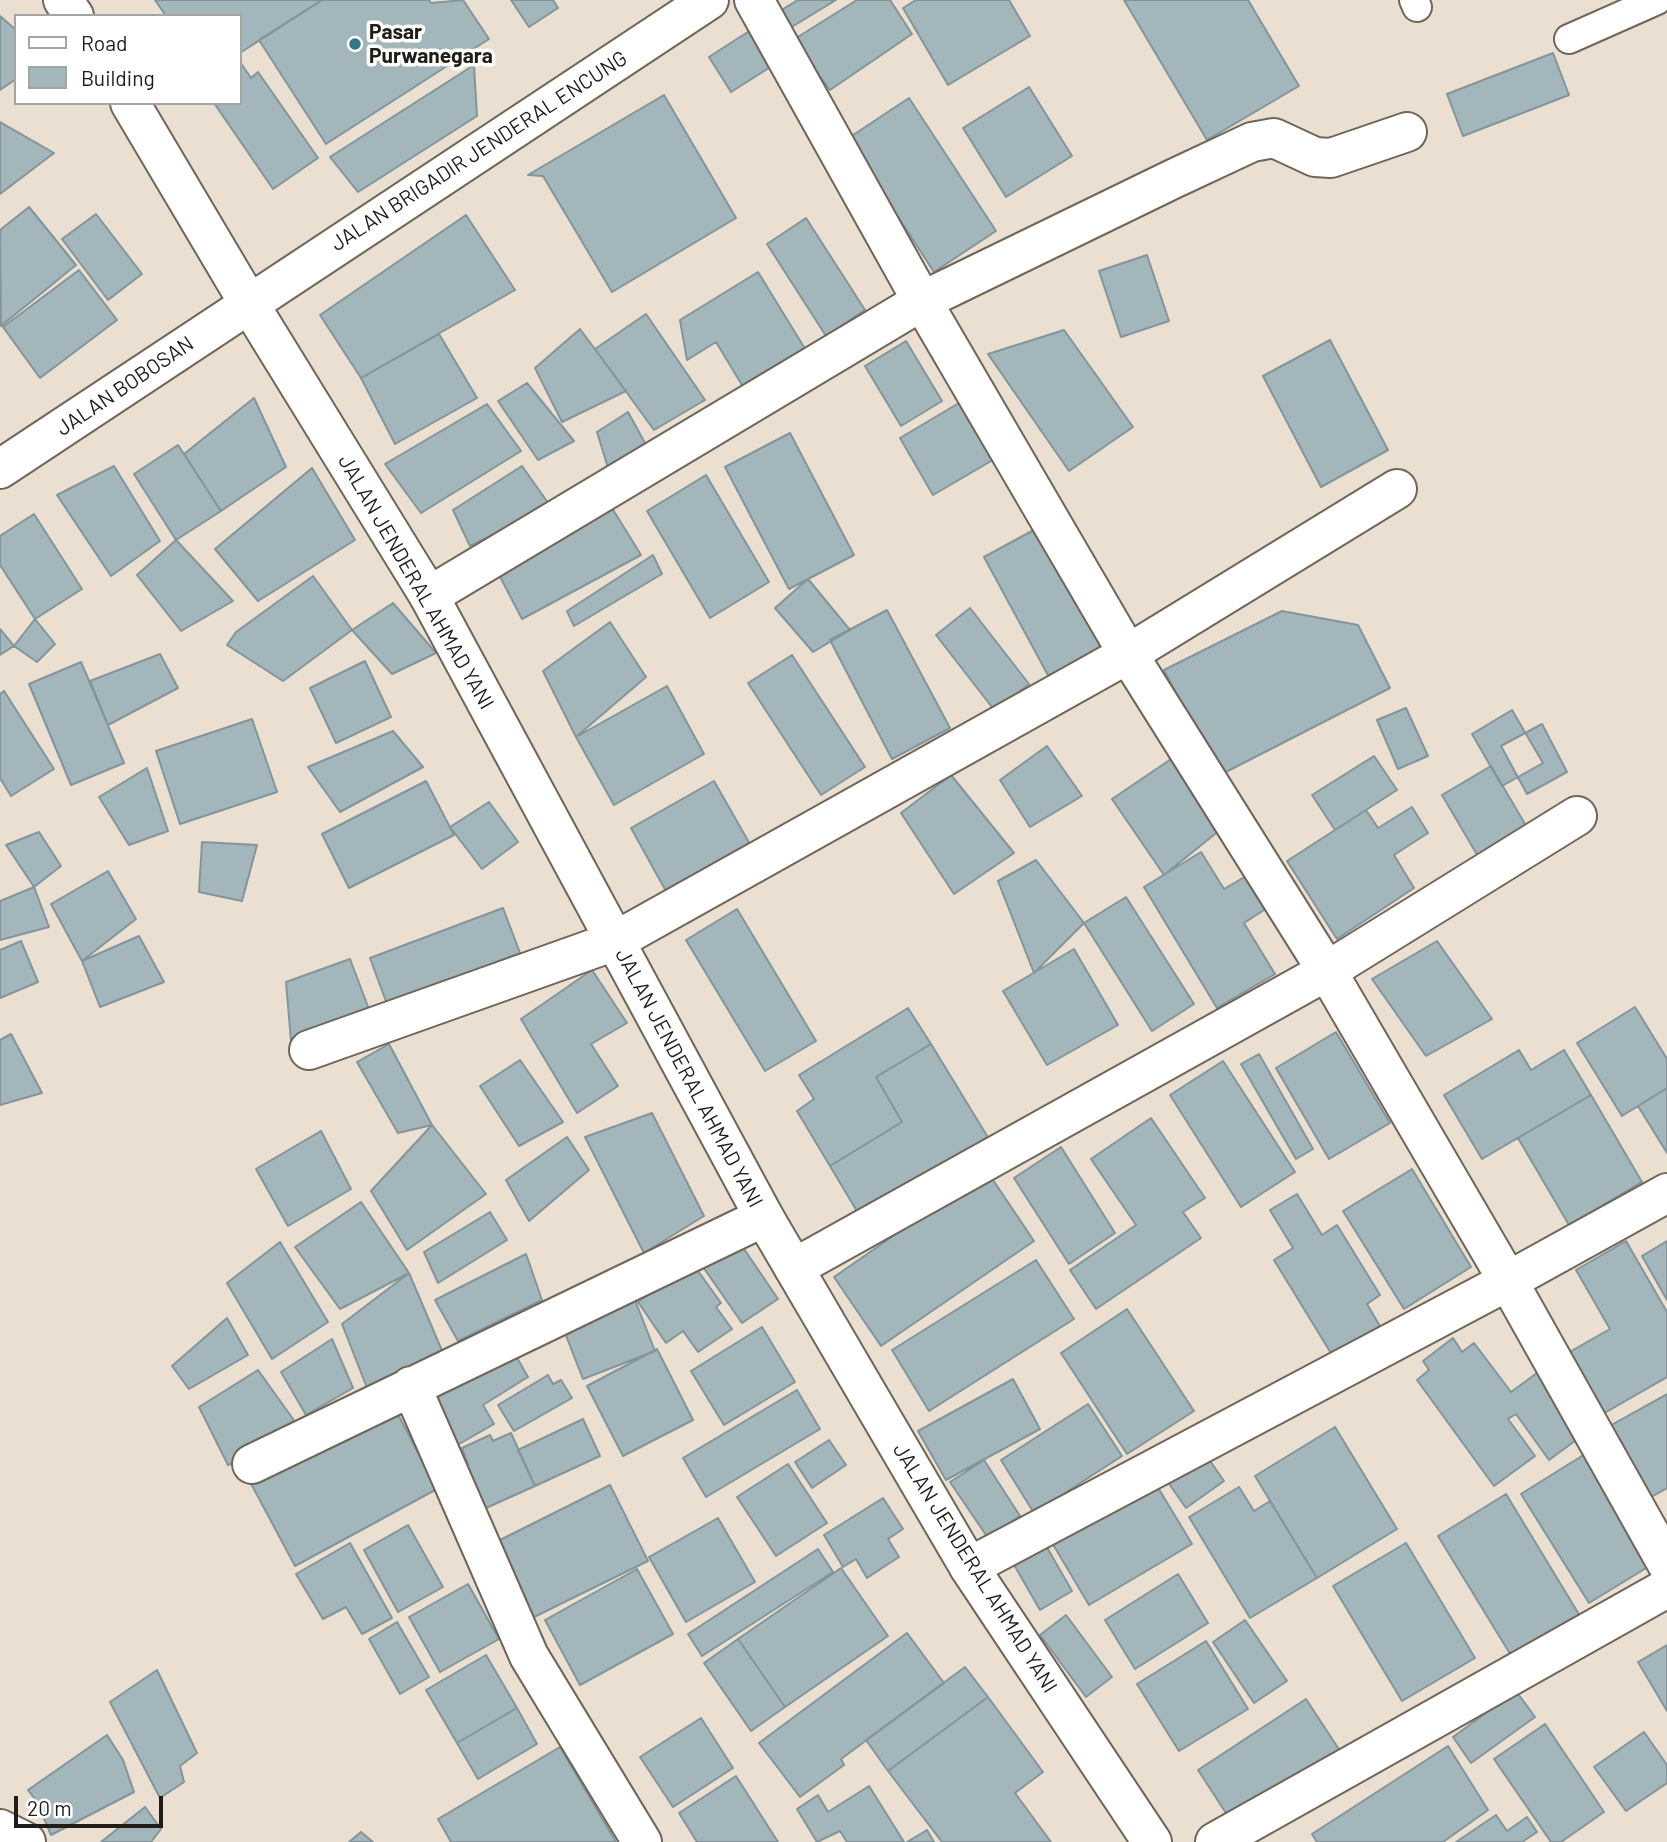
<!DOCTYPE html>
<html>
<head>
<meta charset="utf-8">
<style>
  body { margin:0 }
  #map { position:relative; width:1667px; height:1842px; overflow:hidden; background:#eadfd1; font-family:Barlow,sans-serif }
  canvas { display:block }
  .legend { position:absolute; left:14px; top:14px; width:228px; height:91px; box-sizing:border-box; background:#fff; border:2px solid #a6a4a2; margin:0; padding:9px 12px; list-style:none; font-size:21px; color:#201c17 }
  .legend li { display:flex; align-items:center; gap:14px; height:35px }
  .legend b { width:35px; border:2px solid #a6a4a2 }
  .scale { position:absolute; left:14px; top:1796px; width:149px; height:32px; box-sizing:border-box; border:4px solid #201c17; border-top:0; padding-left:9px; font-size:21px; line-height:24px; white-space:nowrap; color:#201c17; -webkit-text-stroke:5px #fff; paint-order:stroke }
</style>
</head>
<body>
<div id="map">
<canvas width="1667" height="1842"></canvas>
<ul class="legend">
<li><b style="height:9px;background:#fff"></b>Road</li>
<li><b style="height:19px;background:#a2b6bb"></b>Building</li>
</ul>
<div class="scale">20 m</div>
</div>
<script>
const ctx = document.querySelector('canvas').getContext('2d');
ctx.lineJoin = 'round';
function paint(path, color) {
  ctx.fillStyle = color;
  ctx.fill(path, 'evenodd');
}
function shape(rows) {
  const path = new Path2D();
  for (const r of rows) {
    path.moveTo(r[0], r[1]);
    for (let i = 2; i < r.length; i += 2) path.lineTo(r[i], r[i + 1]);
  }
  return path;
}
function strokePath(path, color, width, dash) {
  ctx.strokeStyle = color;
  ctx.lineWidth = width;
  ctx.lineCap = dash ? 'butt' : 'round';
  ctx.setLineDash(dash || []);
  ctx.stroke(path);
}
function drawText(font, color, halo, rows, align = 'center') {
  ctx.font = font + ' Barlow,sans-serif';
  ctx.lineWidth = 7;
  ctx.setLineDash([]);
  ctx.textBaseline = 'middle';
  ctx.strokeStyle = halo;
  ctx.fillStyle = color;
  for (const [text, x, y, turn = 0] of rows) {
    ctx.save();
    ctx.translate(x, y);
    ctx.rotate((+turn || 0) * Math.PI / 180);
    ctx.textAlign = isNaN(turn) ? turn : align;
    if (halo) ctx.strokeText(text, 0, 0);
    ctx.fillText(text, 0, 0);
    ctx.restore();
  }
}
const building = shape([
  [155,0,322,0,240,53,240,16,166,16,155,0],
  [322,0,429,0,431,3,463,0,489,39,326,144,259,40,322,0],
  [511,0,553,0,558,8,529,27,511,0],
  [798,0,836,0,790,28,780,11,798,0],
  [857,0,890,0,912,34,830,90,793,40,857,0],
  [916,0,1009,0,1030,36,948,85,903,8,916,0],
  [1124,0,1248,0,1299,86,1207,140,1124,0],
  [0,16,16,30,16,79,0,90,0,16],
  [757,26,780,61,731,92,709,57,757,26],
  [1553,53,1569,95,1463,136,1447,94,1553,53],
  [240,62,251,78,258,72,318,158,273,189,214,103,240,103,240,62],
  [474,65,477,116,358,192,330,157,474,65],
  [1029,87,1072,156,1006,197,963,128,1029,87],
  [664,95,736,218,612,292,543,176,528,175,664,95],
  [909,98,996,231,934,272,847,139,909,98],
  [0,122,54,153,0,194,0,122],
  [29,207,76,265,1,326,0,230,29,207],
  [96,214,142,274,108,300,62,239,96,214],
  [466,215,515,290,361,378,320,315,466,215],
  [806,218,865,310,826,336,767,244,806,218],
  [1147,255,1169,321,1121,337,1099,271,1147,255],
  [79,270,117,320,40,378,3,327,79,270],
  [758,272,807,352,745,390,716,342,687,360,680,320,758,272],
  [646,314,705,400,654,430,595,349,646,314],
  [580,329,626,391,562,422,535,368,580,329],
  [1064,330,1133,427,1069,471,988,354,1064,330],
  [439,334,477,398,395,444,361,378,439,334],
  [1330,340,1388,450,1321,487,1263,376,1330,340],
  [906,341,942,401,901,426,865,366,906,341],
  [527,383,574,441,538,460,498,401,527,383],
  [254,398,286,467,221,511,184,454,254,398],
  [964,400,998,457,933,495,900,438,964,400],
  [487,404,521,451,421,513,385,464,487,404],
  [628,412,645,443,609,471,597,432,628,412],
  [790,433,854,555,789,589,725,467,790,433],
  [178,445,221,511,176,540,134,474,178,445],
  [114,466,160,541,111,576,57,495,114,466],
  [522,466,551,507,470,546,453,510,522,466],
  [312,468,355,540,258,601,215,549,312,468],
  [706,475,769,582,710,618,647,511,706,475],
  [612,508,641,555,522,619,497,571,612,508],
  [34,514,82,589,35,619,0,565,0,536,34,514],
  [1043,525,1108,645,1049,677,984,557,1043,525],
  [176,540,233,601,181,631,137,575,176,540],
  [653,555,662,574,574,626,567,611,653,555],
  [313,576,352,630,283,681,227,645,236,632,313,576],
  [808,579,850,630,813,652,775,608,808,579],
  [393,603,436,653,392,674,352,630,393,603],
  [970,608,1029,684,995,711,936,635,970,608],
  [887,610,950,728,892,759,830,640,887,610],
  [1282,611,1358,625,1390,688,1218,776,1164,670,1282,611],
  [35,619,55,644,37,662,14,646,35,619],
  [610,622,646,677,576,737,543,671,610,622],
  [0,629,14,646,0,655,0,629],
  [160,654,178,688,108,725,90,681,160,654],
  [792,655,865,767,821,795,748,683,792,655],
  [365,661,391,717,336,743,310,688,365,661],
  [81,662,124,763,71,785,29,684,81,662],
  [667,686,704,754,614,805,576,737,667,686],
  [4,691,54,769,11,796,0,778,0,694,4,691],
  [1406,708,1428,756,1398,769,1377,720,1406,708],
  [1512,710,1543,763,1502,786,1472,734,1512,710],
  [252,719,277,792,180,824,156,751,252,719],
  [1542,724,1567,772,1527,794,1501,746,1542,724],
  [393,731,423,767,340,812,308,767,393,731],
  [1047,746,1082,796,1030,827,1000,780,1047,746],
  [1177,755,1225,826,1164,875,1112,799,1177,755],
  [1374,756,1397,790,1335,830,1312,795,1374,756],
  [1491,766,1528,829,1479,858,1442,795,1491,766],
  [147,768,168,831,129,845,99,797,147,768],
  [951,775,1014,853,954,894,901,813,951,775],
  [426,781,454,835,349,888,322,834,426,781],
  [714,781,751,846,667,893,631,828,714,781],
  [489,802,518,842,482,869,450,827,489,802],
  [1412,807,1428,833,1394,855,1414,888,1337,939,1287,861,1366,810,1378,828,1412,807],
  [39,832,61,866,34,887,6,845,39,832],
  [202,842,257,845,242,901,199,892,202,842],
  [1201,852,1224,889,1248,875,1267,908,1244,923,1275,974,1217,1008,1144,887,1201,852],
  [1036,860,1084,923,1034,973,998,881,1036,860],
  [108,871,136,919,82,961,51,904,108,871],
  [34,887,49,927,0,940,0,901,34,887],
  [1126,897,1194,1004,1152,1031,1084,923,1126,897],
  [503,908,520,953,387,1004,370,958,503,908],
  [737,909,816,1041,765,1071,686,940,737,909],
  [139,936,164,982,100,1007,82,961,139,936],
  [21,941,38,982,0,998,0,950,21,941],
  [1437,941,1492,1019,1426,1056,1372,979,1437,941],
  [1074,949,1118,1025,1047,1065,1003,991,1074,949],
  [350,959,370,1012,291,1041,286,982,350,959],
  [592,970,627,1023,591,1044,618,1086,577,1113,521,1019,592,970],
  [1635,1007,1667,1059,1667,1088,1622,1116,1577,1043,1635,1007],
  [908,1008,931,1044,876,1077,902,1122,830,1166,797,1111,814,1099,799,1075,908,1008],
  [1336,1032,1390,1123,1329,1159,1276,1068,1336,1032],
  [11,1034,42,1093,0,1105,0,1040,11,1034],
  [389,1044,432,1125,398,1133,357,1062,389,1044],
  [931,1044,992,1144,864,1223,830,1166,902,1122,876,1077,931,1044],
  [1519,1050,1531,1070,1564,1050,1591,1095,1482,1159,1444,1095,1519,1050],
  [1259,1054,1313,1149,1296,1159,1241,1064,1259,1054],
  [520,1060,563,1122,519,1146,480,1086,520,1060],
  [1223,1061,1295,1172,1241,1207,1170,1095,1223,1061],
  [1667,1088,1667,1153,1638,1106,1667,1088],
  [1591,1095,1642,1182,1569,1225,1518,1138,1591,1095],
  [652,1113,704,1216,644,1253,585,1137,652,1113],
  [1151,1118,1205,1198,1183,1212,1201,1238,1096,1309,1070,1270,1136,1225,1091,1159,1151,1118],
  [432,1125,486,1194,407,1250,371,1191,432,1125],
  [321,1131,351,1189,288,1226,256,1169,321,1131],
  [567,1137,589,1170,529,1221,506,1180,567,1137],
  [1061,1147,1115,1233,1069,1264,1014,1178,1061,1147],
  [1412,1169,1471,1267,1404,1309,1343,1211,1412,1169],
  [987,1171,1034,1241,881,1346,834,1277,987,1171],
  [1297,1194,1322,1235,1337,1225,1380,1295,1367,1304,1384,1333,1337,1363,1274,1260,1293,1248,1270,1210,1297,1194],
  [361,1202,409,1273,340,1309,295,1247,361,1202],
  [490,1212,507,1240,438,1283,424,1252,490,1212],
  [738,1240,778,1299,742,1323,701,1264,738,1240],
  [1626,1241,1667,1312,1667,1377,1601,1415,1566,1354,1610,1329,1576,1270,1626,1241],
  [1667,1241,1667,1300,1642,1256,1667,1241],
  [280,1242,328,1322,272,1359,227,1283,280,1242],
  [526,1254,542,1300,458,1341,435,1300,526,1254],
  [1036,1260,1074,1319,929,1411,892,1350,1036,1260],
  [693,1264,721,1303,716,1307,732,1329,698,1352,683,1331,666,1343,638,1302,693,1264],
  [409,1273,443,1353,369,1393,342,1324,409,1273],
  [635,1300,655,1351,583,1379,563,1328,635,1300],
  [1127,1309,1194,1411,1127,1454,1061,1353,1127,1309],
  [227,1318,248,1355,189,1389,172,1366,227,1318],
  [762,1327,795,1382,724,1425,691,1371,762,1327],
  [1453,1338,1462,1352,1474,1343,1511,1392,1541,1370,1587,1432,1549,1460,1516,1414,1508,1419,1535,1456,1494,1486,1417,1380,1429,1370,1423,1361,1453,1338],
  [332,1339,353,1388,306,1415,281,1372,332,1339],
  [512,1349,528,1377,483,1405,494,1424,454,1447,427,1400,512,1349],
  [657,1349,693,1420,623,1456,587,1386,657,1349],
  [258,1370,303,1433,228,1465,199,1407,258,1370],
  [548,1375,553,1384,561,1380,572,1398,514,1431,498,1405,548,1375],
  [1013,1379,1040,1429,946,1480,918,1431,1013,1379],
  [797,1390,820,1429,706,1497,683,1458,797,1390],
  [1667,1394,1667,1488,1646,1500,1606,1428,1667,1394],
  [391,1401,437,1489,295,1566,248,1478,391,1401],
  [1088,1404,1122,1456,1034,1513,1001,1460,1088,1404],
  [583,1419,600,1456,535,1486,518,1450,583,1419],
  [1335,1427,1397,1529,1317,1578,1255,1476,1335,1427],
  [511,1433,535,1486,477,1512,458,1468,468,1464,462,1448,490,1435,493,1441,511,1433],
  [829,1440,846,1465,812,1488,795,1462,829,1440],
  [1593,1449,1661,1559,1589,1603,1521,1494,1593,1449],
  [1204,1452,1224,1481,1186,1508,1165,1478,1204,1452],
  [984,1460,1020,1516,988,1538,950,1482,984,1460],
  [788,1464,827,1523,776,1556,737,1497,788,1464],
  [1154,1481,1192,1544,1089,1605,1051,1541,1154,1481],
  [610,1485,648,1561,532,1618,496,1542,610,1485],
  [1239,1487,1254,1511,1270,1501,1317,1578,1250,1618,1189,1517,1239,1487],
  [1506,1494,1580,1616,1512,1657,1438,1536,1506,1494],
  [883,1498,903,1529,888,1539,899,1557,867,1578,856,1559,843,1567,824,1535,883,1498],
  [718,1518,755,1582,686,1622,649,1557,718,1518],
  [408,1525,443,1587,398,1612,364,1550,408,1525],
  [350,1543,392,1618,362,1634,346,1607,323,1619,296,1574,350,1543],
  [1406,1543,1475,1658,1402,1701,1333,1586,1406,1543],
  [1045,1544,1072,1591,1040,1610,1013,1563,1045,1544],
  [818,1549,833,1572,702,1656,688,1634,818,1549],
  [841,1568,888,1636,785,1707,738,1639,841,1568],
  [637,1569,673,1634,580,1685,545,1620,637,1569],
  [1178,1574,1208,1623,1135,1669,1105,1620,1178,1574],
  [468,1584,499,1639,440,1672,409,1617,468,1584],
  [1066,1615,1112,1677,1086,1697,1040,1635,1066,1615],
  [1245,1620,1287,1681,1254,1703,1213,1642,1245,1620],
  [397,1622,429,1677,400,1694,369,1639,397,1622],
  [907,1633,944,1683,841,1759,844,1765,800,1797,759,1743,907,1633],
  [738,1639,785,1707,751,1731,704,1663,738,1639],
  [1206,1641,1248,1709,1179,1751,1137,1684,1206,1641],
  [1667,1645,1667,1711,1638,1662,1667,1645],
  [486,1655,517,1708,457,1743,426,1690,486,1655],
  [965,1667,988,1697,888,1771,866,1740,965,1667],
  [157,1670,197,1753,180,1766,184,1782,160,1798,110,1702,157,1670],
  [1516,1691,1535,1717,1471,1763,1453,1737,1516,1691],
  [988,1697,1043,1772,1015,1793,1051,1842,942,1842,888,1771,988,1697],
  [1306,1699,1344,1757,1235,1827,1198,1770,1306,1699],
  [517,1708,537,1744,478,1779,457,1743,517,1708],
  [701,1718,733,1768,673,1807,640,1757,701,1718],
  [1545,1724,1604,1812,1561,1842,1551,1842,1494,1759,1545,1724],
  [1644,1732,1667,1765,1667,1783,1626,1811,1594,1767,1644,1732],
  [107,1735,123,1760,134,1792,51,1835,37,1802,28,1790,107,1735],
  [1448,1746,1488,1810,1443,1842,1317,1842,1312,1834,1448,1746],
  [560,1747,616,1842,451,1842,438,1819,560,1747],
  [736,1776,778,1842,697,1842,679,1813,736,1776],
  [869,1786,904,1842,847,1842,840,1831,817,1842,797,1809,818,1795,828,1812,869,1786],
  [145,1807,161,1829,151,1842,101,1842,145,1807],
  [1496,1815,1507,1831,1527,1817,1537,1832,1522,1842,1456,1842,1496,1815],
  [927,1830,934,1842,907,1842,927,1830],
  [361,1832,373,1842,349,1842,361,1832]
]);
paint(building, '#a2b6bb');
strokePath(building, '#83959a', 2);
const service = shape([
  [1414,0,1417,7],
  [1569,39,1657,0]
]);
const minor = shape([
  [754,0,922,301,1128,654,1327,971,1508,1281,1667,1564],
  [429,596,922,301,1173,179,1252,142,1274,138,1315,157,1331,158,1407,132],
  [309,1050,615,941,1128,654,1397,489],
  [794,1268,1327,971,1577,816],
  [411,1386,529,1656,642,1842],
  [252,1464,764,1217],
  [969,1567,1508,1281,1667,1193],
  [0,1829,26,1842],
  [1215,1842,1667,1588]
]);
const tertiary = shape([
  [63,0,74,16],
  [130,103,248,302],
  [0,469,709,0]
]);
const secondary = shape([
  [248,302,429,596,764,1217,969,1567,1152,1842]
]);
strokePath(service, '#6f6659', 32);
strokePath(minor, '#6f6659', 42);
strokePath(tertiary, '#6f6659', 42);
strokePath(secondary, '#6f6659', 42);
strokePath(service, '#fff', 28);
strokePath(minor, '#fff', 38);
strokePath(tertiary, '#fff', 38);
strokePath(secondary, '#fff', 38);
for (const [x, y, r, color] of [
  [355,44,7,"#337787"]
]) {
  const dot = new Path2D();
  dot.arc(x, y, r, 0, 2 * Math.PI);
  ctx.fillStyle = color;
  ctx.fill(dot);
  strokePath(dot, '#fff', 2.5);
}
drawText('bold 21px', '#201c17', '#fff', [
  ["Pasar",369,32],
  ["Purwanegara",369,56]
], 'left');
drawText('21px', '#201c17', '#fff', [
  ["JALAN BRIGADIR JENDERAL ENCUNG",479,151,-33],
  ["JALAN BOBOSAN",125,386,-34],
  ["JALAN JENDERAL AHMAD YANI",416,582,60],
  ["JALAN JENDERAL AHMAD YANI",689,1078,62],
  ["JALAN JENDERAL AHMAD YANI",975,1568,58]
]);
</script>
</body>
</html>
